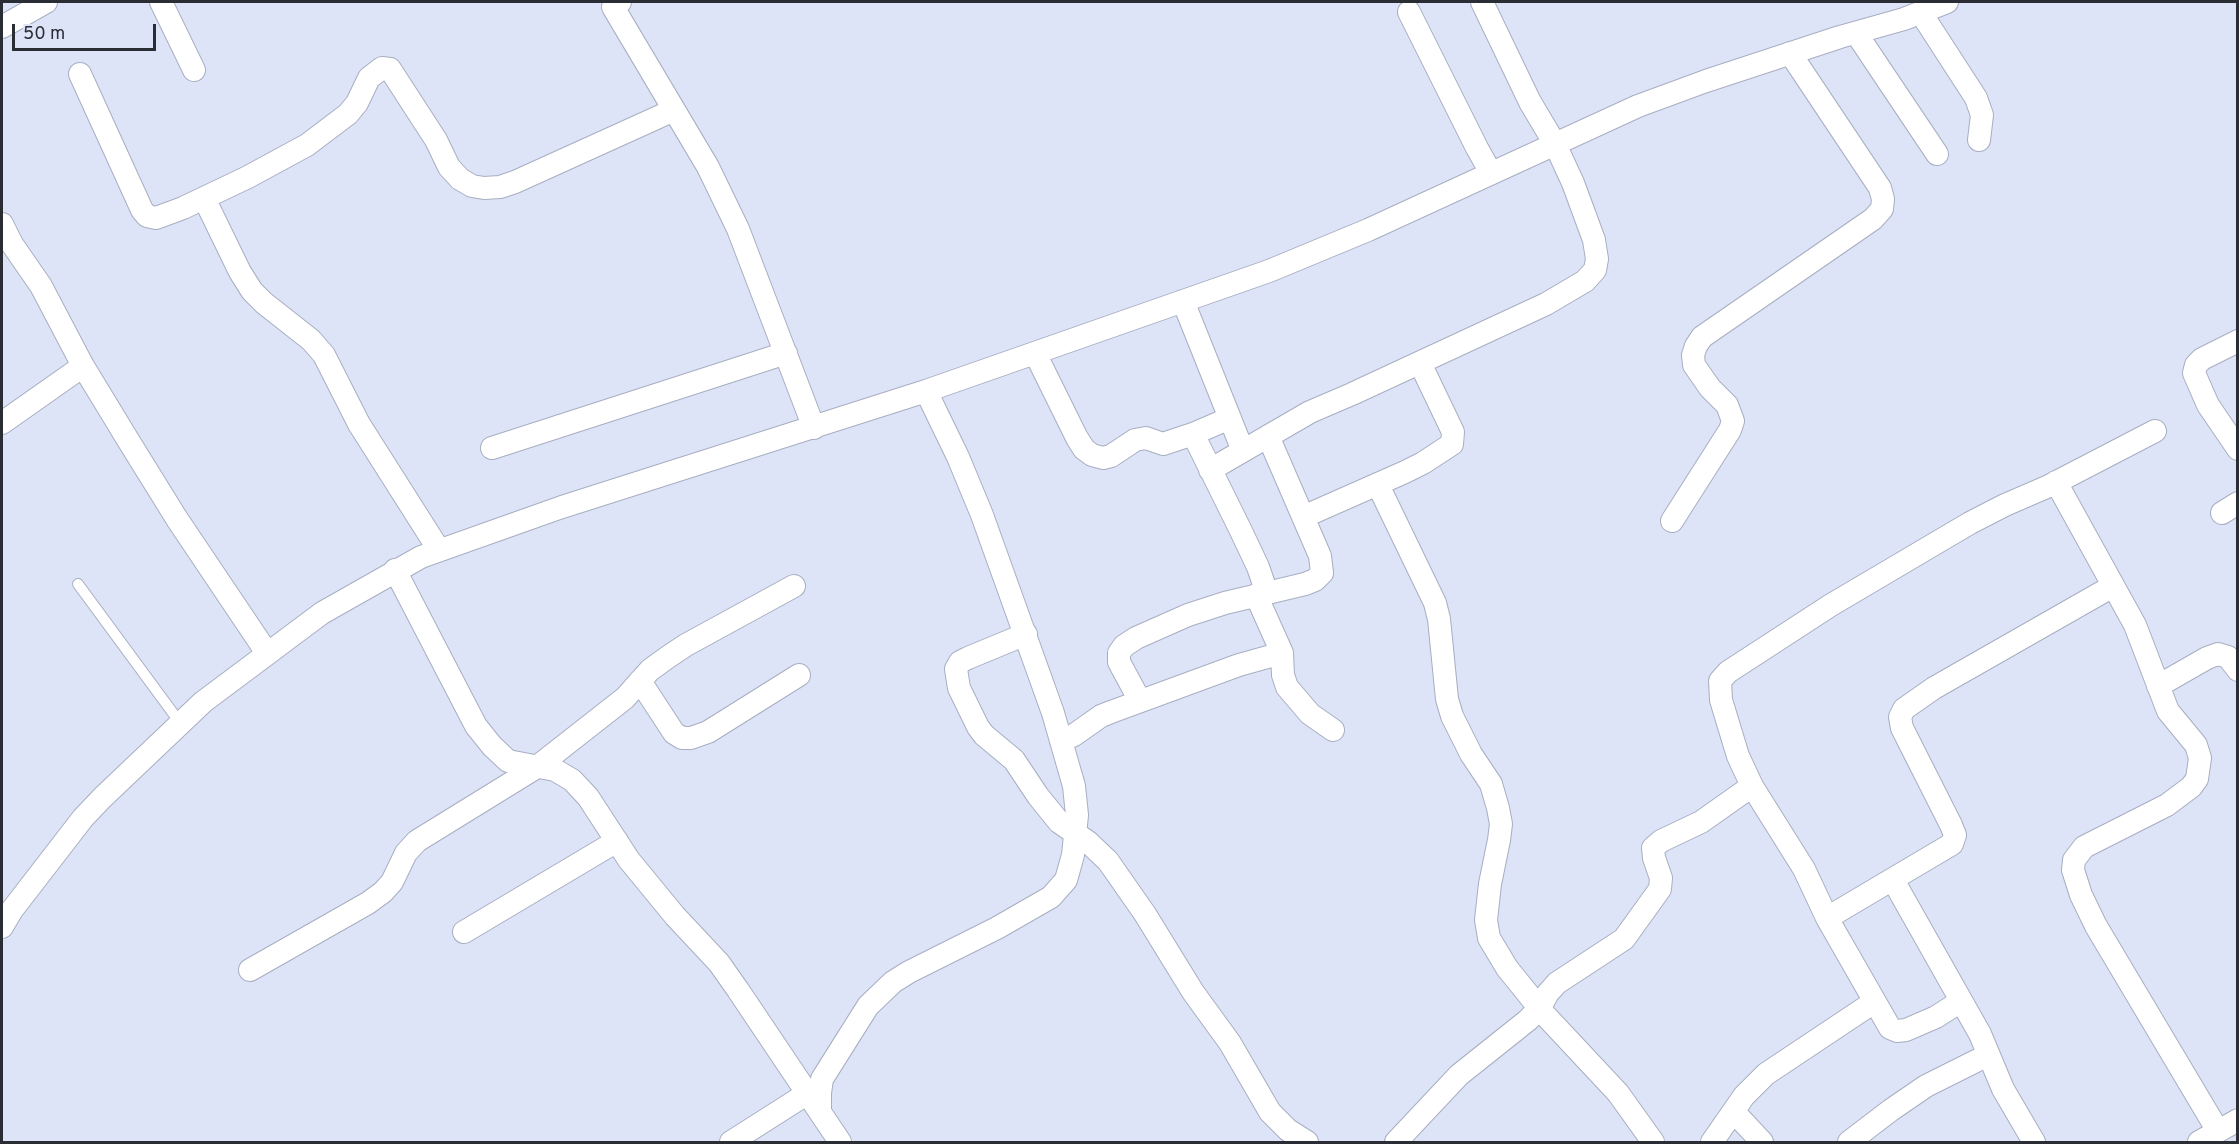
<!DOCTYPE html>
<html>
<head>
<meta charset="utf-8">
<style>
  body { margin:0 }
  #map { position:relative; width:2239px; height:1144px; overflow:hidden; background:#dde4f8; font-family:Overpass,sans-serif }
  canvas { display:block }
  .frame { position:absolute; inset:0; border:3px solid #2b2d35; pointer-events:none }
  .scale { position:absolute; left:12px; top:24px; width:144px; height:27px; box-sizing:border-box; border:3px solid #2b2d35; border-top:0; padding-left:8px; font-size:18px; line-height:21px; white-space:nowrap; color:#2b2d35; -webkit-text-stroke:4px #dde4f8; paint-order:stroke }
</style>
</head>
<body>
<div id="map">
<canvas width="2239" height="1144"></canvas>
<div class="frame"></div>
<div class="scale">50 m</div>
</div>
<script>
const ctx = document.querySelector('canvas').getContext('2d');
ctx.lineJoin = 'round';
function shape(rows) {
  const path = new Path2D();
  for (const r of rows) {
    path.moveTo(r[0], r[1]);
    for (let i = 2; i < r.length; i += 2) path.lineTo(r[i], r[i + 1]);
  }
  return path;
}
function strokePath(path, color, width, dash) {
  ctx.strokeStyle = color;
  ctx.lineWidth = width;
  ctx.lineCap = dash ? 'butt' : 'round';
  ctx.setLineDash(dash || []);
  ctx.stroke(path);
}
const lane = shape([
  [78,584,181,724]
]);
const street = shape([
  [161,2,194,70],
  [620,2,613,7,708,167,738,229,814,428],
  [1409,12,1477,148,1491,173],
  [1921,13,1976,98,1982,115,1979,140],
  [2,27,46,2],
  [1856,33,1937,154],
  [80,74,142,210,147,216,156,218,183,208,248,177,307,145,348,114,357,103,369,78,382,68,390,69,436,140,449,167,460,179,472,186,484,188,500,187,515,182,674,110],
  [204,198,240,272,252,291,264,303,311,340,324,355,359,424,439,550],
  [2,224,12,244,41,286,83,366,128,440,177,519,267,653],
  [1183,301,1243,451],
  [2238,341,2202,359,2196,365,2194,373,2208,405,2238,449],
  [1035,353,1077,438,1084,449,1092,455,1103,458,1111,456,1135,440,1146,438,1163,444,1193,434,1230,418],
  [2,423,83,366],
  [1193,434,1241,531,1258,567,1267,593],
  [492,448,786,353],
  [1210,470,1310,412,1352,394,1546,304,1585,281,1595,270,1597,259,1594,240,1573,183,1555,144,1530,102,1482,2],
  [2056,482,2135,625,2168,711,2196,745,2200,758,2197,779,2191,787,2167,805,2084,847,2074,860,2073,870,2081,895,2096,926,2218,1131],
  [1378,485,1435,603,1439,619,1447,699,1452,716,1471,754,1491,784,1498,808,1501,824,1499,840,1490,884,1486,920,1489,938,1507,968,1545,1015,1618,1093,1653,1142],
  [2222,513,2238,503],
  [1303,517,1405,472,1423,463,1452,444,1453,432,1420,363],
  [1672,521,1730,430,1733,421,1727,405,1710,388,1694,365,1693,355,1696,346,1702,337,1873,219,1882,209,1883,199,1880,188,1790,53],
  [395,570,476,726,492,746,508,761,555,770,572,780,588,797,629,860,675,916,719,963,738,990,840,1142],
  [1256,595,1282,653,1283,675,1287,687,1310,714,1333,730],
  [1026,634,968,658,960,662,956,669,959,688,978,727,984,735,1014,760,1038,796,1059,822,1088,842,1108,861,1145,914,1193,992,1230,1043,1270,1112,1288,1130,1307,1142],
  [640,681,674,733,682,738,691,738,708,732,799,675],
  [2158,686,2207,658,2218,654,2228,657,2238,670],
  [1140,701,1119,662,1119,653,1124,646,1136,638,1188,615,1225,603,1305,584,1315,580,1322,573,1320,556,1268,436],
  [1061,741,1074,735,1101,716,1111,712,1239,665,1282,653],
  [1893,880,1980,1034,2003,1089,2034,1142],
  [1827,918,1952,844,1955,835,1951,825,1902,728,1900,717,1904,709,1934,688,2113,586],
  [2,927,12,910,83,818,102,798,203,702,322,613,421,557,562,507,926,391,1269,271,1368,230,1638,106,1706,81,1840,37,1904,19,1947,2],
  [464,932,617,841],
  [250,970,368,903,383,892,392,882,406,853,417,841,537,767,625,698,650,670,668,657,686,645,794,586],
  [1961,1001,1936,1017,1906,1030,1897,1031,1890,1028,1827,918,1804,869,1752,786,1738,756,1721,700,1720,681,1728,672,1831,605,1970,523,2005,505,2049,486,2155,431],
  [820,1111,820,1093,822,1079,868,1006,893,982,909,972,997,928,1051,897,1066,880,1073,855,1077,815,1074,786,1053,713,982,515,958,457,926,391],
  [1734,1112,1762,1142],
  [731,1142,808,1093],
  [1396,1142,1459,1075,1528,1020,1540,1007,1548,993,1557,983,1624,939,1660,889,1661,878,1654,858,1653,848,1661,841,1701,822,1752,786],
  [1712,1142,1744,1096,1766,1074,1874,1002],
  [1849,1142,1891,1110,1926,1086,1988,1055],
  [2199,1142,2238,1120]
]);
strokePath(lane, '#a8aec1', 12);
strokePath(street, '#a8aec1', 24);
strokePath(lane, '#fff', 10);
strokePath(street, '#fff', 22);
</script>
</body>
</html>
